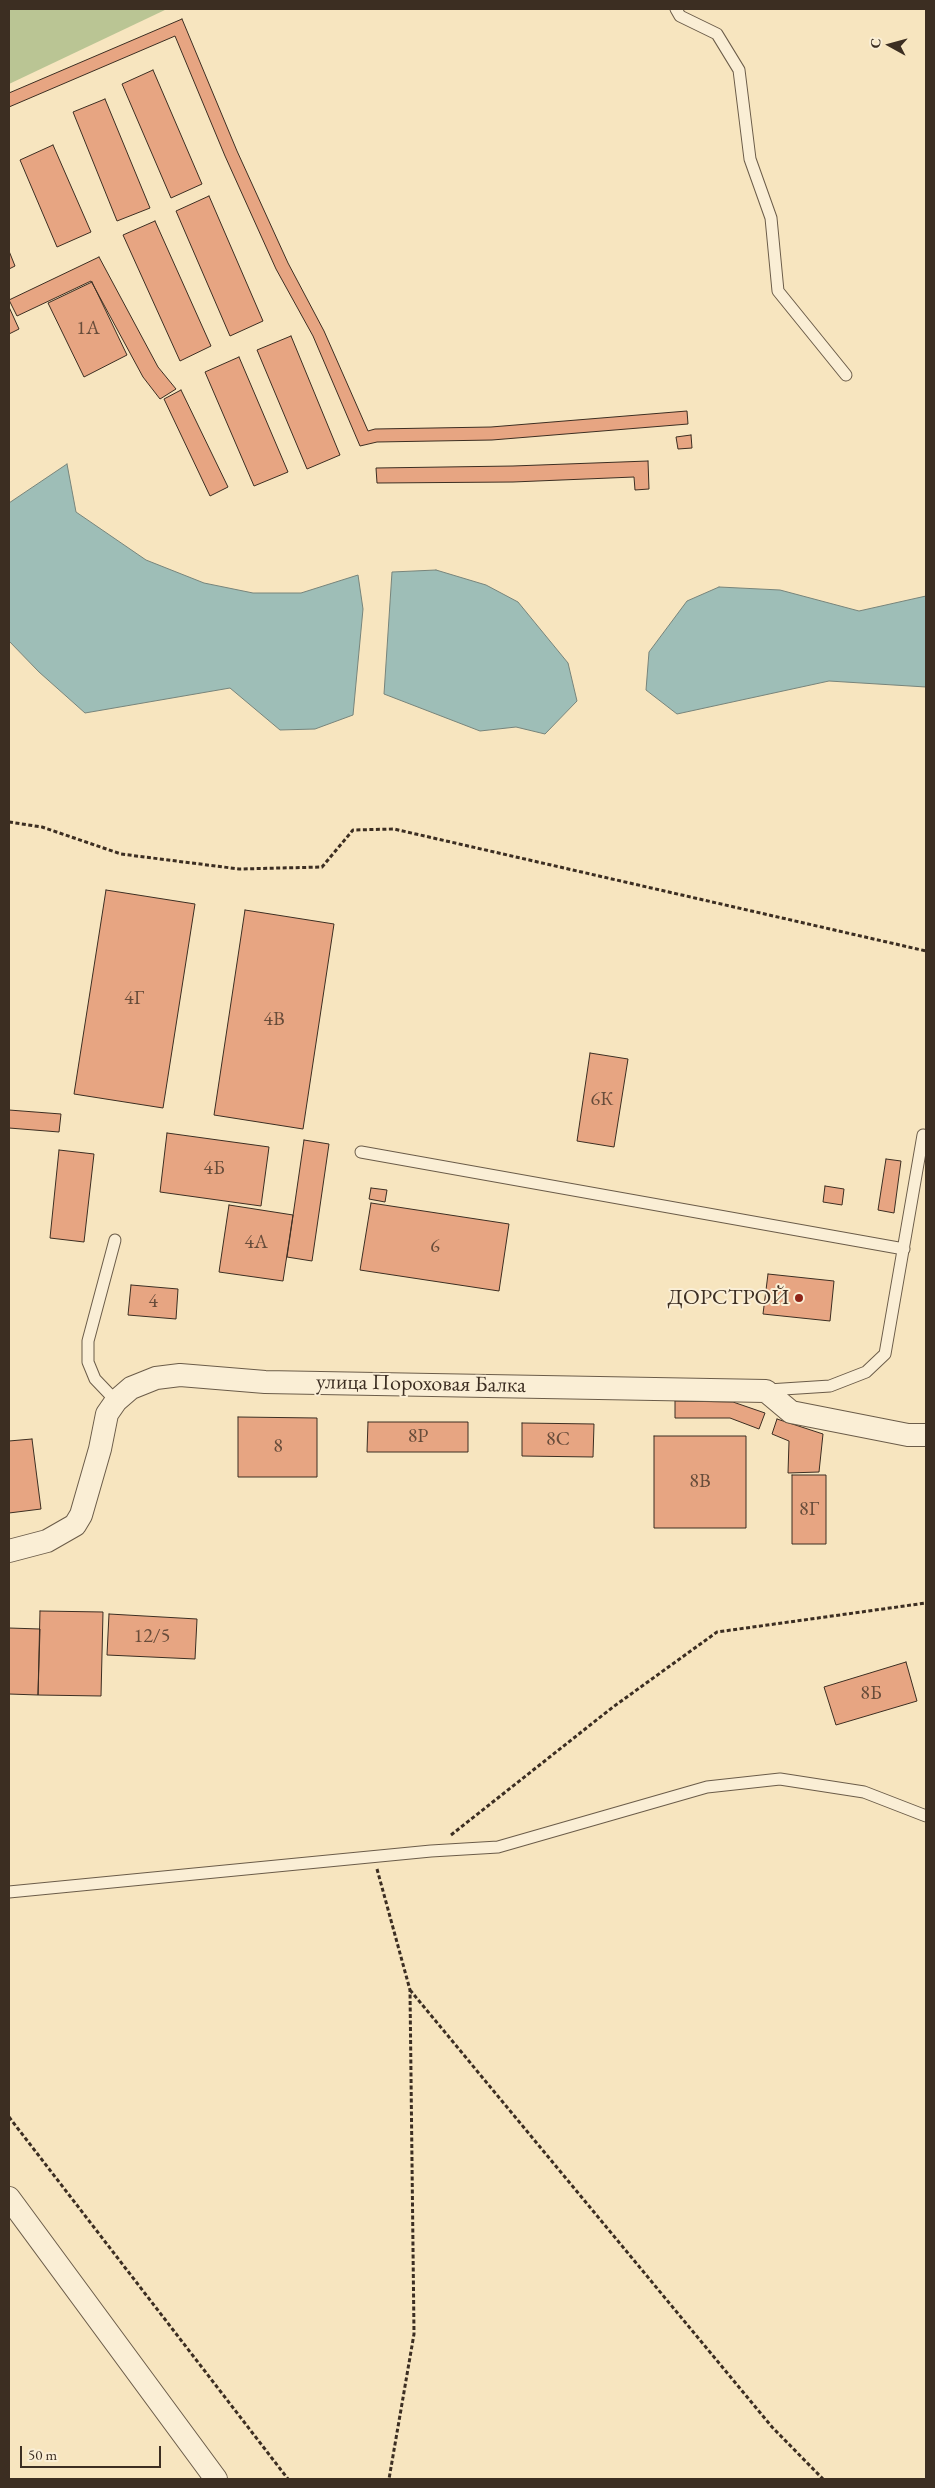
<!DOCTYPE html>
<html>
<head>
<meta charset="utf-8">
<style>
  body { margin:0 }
  #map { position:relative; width:935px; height:2488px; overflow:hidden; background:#f7e5bf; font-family:"EB Garamond",serif }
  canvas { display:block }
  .frame { position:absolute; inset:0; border:10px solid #3c2e22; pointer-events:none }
  .north { position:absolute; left:865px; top:20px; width:50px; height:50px; -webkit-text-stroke:4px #faeed5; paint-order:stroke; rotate:277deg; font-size:14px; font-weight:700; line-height:20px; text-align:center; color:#3c2e22 }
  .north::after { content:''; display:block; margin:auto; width:18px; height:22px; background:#3c2e22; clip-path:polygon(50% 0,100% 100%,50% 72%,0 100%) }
  .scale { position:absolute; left:20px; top:2446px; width:141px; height:22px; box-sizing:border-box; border:2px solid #3c2e22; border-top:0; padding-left:6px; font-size:15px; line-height:18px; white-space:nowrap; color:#3c2e22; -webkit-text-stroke:4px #faeed5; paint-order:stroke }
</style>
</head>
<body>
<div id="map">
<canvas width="935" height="2488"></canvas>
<div class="frame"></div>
<div class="north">С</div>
<div class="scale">50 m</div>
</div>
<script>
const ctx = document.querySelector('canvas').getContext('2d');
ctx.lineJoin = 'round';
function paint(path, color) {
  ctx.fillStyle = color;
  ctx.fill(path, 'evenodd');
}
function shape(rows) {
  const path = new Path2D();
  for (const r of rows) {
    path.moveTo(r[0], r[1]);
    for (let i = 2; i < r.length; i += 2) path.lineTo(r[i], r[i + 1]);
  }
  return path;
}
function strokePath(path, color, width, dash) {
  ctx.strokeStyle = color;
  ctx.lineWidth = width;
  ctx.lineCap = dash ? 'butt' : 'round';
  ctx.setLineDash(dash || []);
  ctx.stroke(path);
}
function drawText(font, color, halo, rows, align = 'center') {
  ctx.font = font + ' "EB Garamond",serif';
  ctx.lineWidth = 4;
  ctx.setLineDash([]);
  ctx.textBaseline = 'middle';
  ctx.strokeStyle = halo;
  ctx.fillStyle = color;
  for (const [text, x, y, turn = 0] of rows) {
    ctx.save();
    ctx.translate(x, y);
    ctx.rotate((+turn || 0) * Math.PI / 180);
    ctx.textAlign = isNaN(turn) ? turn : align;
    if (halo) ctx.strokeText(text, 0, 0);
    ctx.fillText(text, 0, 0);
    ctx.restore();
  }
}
paint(shape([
  [9,9,167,9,9,84]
]), '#bac594');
const water = shape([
  [67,464,76,512,146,560,204,583,253,593,301,593,358,575,363,609,353,715,315,729,280,730,230,688,85,713,39,672,9,641,9,503,67,464],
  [436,570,486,585,518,602,568,663,577,701,545,734,516,727,480,731,384,694,392,572,436,570],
  [719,587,780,590,859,611,926,596,926,687,829,681,677,714,646,690,649,652,687,601,719,587]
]);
paint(water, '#9ebeb7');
strokePath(water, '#77847b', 1);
const building = shape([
  [182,19,237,151,288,263,324,331,368,431,375,429,491,427,687,411,688,424,492,440,377,442,360,446,313,336,276,269,225,156,175,36,9,107,9,93,182,19],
  [153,70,202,184,171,198,122,84,153,70],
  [105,99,150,208,117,221,73,112,105,99],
  [53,145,91,232,57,247,20,160,53,145],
  [209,196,263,321,230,336,176,211,209,196],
  [155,221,211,346,180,361,123,235,155,221],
  [9,251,15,266,9,269,9,251],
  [99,257,158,367,176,389,160,399,143,377,91,281,17,316,9,300,99,257],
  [92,282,127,355,84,377,48,303,92,282],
  [9,307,19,329,9,334,9,307],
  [291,336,340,455,307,469,257,350,291,336],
  [239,357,288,472,254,486,205,372,239,357],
  [181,390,228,487,210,496,164,399,181,390],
  [691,435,692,448,678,449,676,437,691,435],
  [648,461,649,489,635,490,634,477,513,482,377,483,376,468,513,466,648,461],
  [106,890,195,904,163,1108,74,1094,106,890],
  [245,910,334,924,303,1129,214,1115,245,910],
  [590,1053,628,1059,614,1147,577,1141,590,1053],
  [9,1110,61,1114,59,1132,9,1128,9,1110],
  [167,1133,269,1147,261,1206,160,1192,167,1133],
  [304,1140,329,1144,312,1261,287,1257,304,1140],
  [59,1150,94,1154,84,1242,50,1238,59,1150],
  [886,1159,901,1161,894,1213,878,1210,886,1159],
  [825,1186,844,1189,842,1205,823,1202,825,1186],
  [371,1188,387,1190,385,1202,369,1199,371,1188],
  [371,1203,509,1224,499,1291,360,1270,371,1203],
  [229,1205,293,1215,283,1281,219,1272,229,1205],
  [768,1274,834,1281,830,1321,763,1314,768,1274],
  [131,1285,178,1289,176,1319,128,1315,131,1285],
  [675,1401,733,1402,765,1413,759,1429,730,1418,675,1418,675,1401],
  [238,1417,317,1418,317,1477,238,1477,238,1417],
  [777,1419,823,1434,819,1472,788,1473,789,1441,772,1434,777,1419],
  [368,1422,468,1422,468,1452,367,1452,368,1422],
  [522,1423,594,1424,593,1457,522,1456,522,1423],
  [654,1436,746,1436,746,1528,654,1528,654,1436],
  [32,1439,41,1509,9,1513,9,1441,32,1439],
  [792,1475,826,1475,826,1544,792,1544,792,1475],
  [40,1611,103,1612,101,1696,38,1695,40,1611],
  [109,1614,197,1619,195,1659,107,1655,109,1614],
  [9,1628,40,1629,38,1695,9,1694,9,1628],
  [906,1662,917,1701,836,1725,824,1687,906,1662]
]);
paint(building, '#e7a582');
strokePath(building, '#3c2e22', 1);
const lane = shape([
  [676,9,680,16,717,34,739,70,750,159,771,218,778,291,846,375],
  [361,1152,904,1249],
  [115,1240,88,1341,88,1362,95,1379,116,1401],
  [768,1390,830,1386,866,1372,885,1354,923,1135],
  [9,1892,431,1851,498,1847,707,1787,780,1779,864,1792,926,1816]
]);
const street = shape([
  [9,1551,47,1541,75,1525,81,1515,100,1449,107,1414,116,1401,131,1388,156,1378,180,1375,265,1382,766,1391,791,1412,908,1435,926,1435],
  [9,2198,216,2479]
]);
strokePath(lane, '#6b5c49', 13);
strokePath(street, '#6b5c49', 24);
strokePath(shape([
  [9,822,42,827,121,854,239,869,322,867,353,830,394,829,926,951],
  [451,1835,613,1707,717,1632,926,1603],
  [377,1869,410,1990,414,2334,389,2479],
  [410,1990,772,2427,823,2479],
  [9,2117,288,2479]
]), '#3c2e22', 3, [4, 2.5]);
strokePath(lane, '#faeed5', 11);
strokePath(street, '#faeed5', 22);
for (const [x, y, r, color] of [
  [799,1298,5,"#8f2418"]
]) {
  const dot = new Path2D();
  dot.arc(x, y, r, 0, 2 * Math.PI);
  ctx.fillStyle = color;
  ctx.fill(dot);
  strokePath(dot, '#faeed5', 2);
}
drawText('20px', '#674c3a', null, [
  ["1А",88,329],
  ["4Г",134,999],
  ["4В",274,1020],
  ["6К",602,1100],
  ["4Б",214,1169],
  ["4А",256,1243],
  ["6",435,1247],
  ["4",153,1302],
  ["8Р",418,1437],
  ["8С",558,1440],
  ["8",278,1447],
  ["8В",700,1482],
  ["8Г",809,1510],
  ["12/5",152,1637],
  ["8Б",871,1694]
]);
drawText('22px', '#3c2e22', '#faeed5', [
  ["ДОРСТРОЙ",789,1298]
], 'right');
drawText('22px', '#3c2e22', '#faeed5', [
  ["улица Пороховая Балка",421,1384,1]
]);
</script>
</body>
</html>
